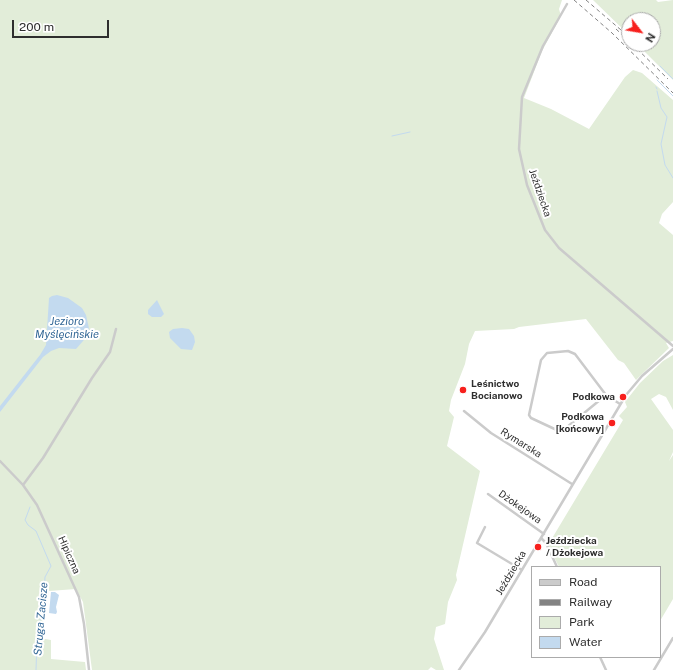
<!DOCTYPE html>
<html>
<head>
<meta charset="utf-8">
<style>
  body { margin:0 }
  #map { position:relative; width:673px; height:670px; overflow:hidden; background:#fff; font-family:"Public Sans",sans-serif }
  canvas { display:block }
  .legend { position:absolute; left:531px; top:566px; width:130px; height:92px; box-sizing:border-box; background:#fff; border:1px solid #ababab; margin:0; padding:5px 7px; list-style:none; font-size:12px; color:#2e2e2e }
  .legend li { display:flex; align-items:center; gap:8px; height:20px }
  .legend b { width:20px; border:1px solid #ababab }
  .north { position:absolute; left:621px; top:12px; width:40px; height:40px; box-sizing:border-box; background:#fff; border:1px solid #ababab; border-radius:50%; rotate:121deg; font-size:11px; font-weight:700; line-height:16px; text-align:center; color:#2e2e2e }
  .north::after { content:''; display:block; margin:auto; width:14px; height:18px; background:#f7201d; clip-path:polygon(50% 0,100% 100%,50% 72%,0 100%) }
  .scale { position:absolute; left:12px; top:20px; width:97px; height:18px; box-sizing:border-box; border:2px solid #2e2e2e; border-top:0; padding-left:5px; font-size:12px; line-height:14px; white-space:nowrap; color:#2e2e2e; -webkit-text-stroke:3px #fff; paint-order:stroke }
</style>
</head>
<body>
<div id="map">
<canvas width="673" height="670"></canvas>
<ul class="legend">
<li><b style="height:5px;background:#cbcbcb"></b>Road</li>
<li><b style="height:5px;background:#838383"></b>Railway</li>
<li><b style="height:11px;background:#e2edd9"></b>Park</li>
<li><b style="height:11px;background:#c3daef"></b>Water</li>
</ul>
<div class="north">N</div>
<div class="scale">200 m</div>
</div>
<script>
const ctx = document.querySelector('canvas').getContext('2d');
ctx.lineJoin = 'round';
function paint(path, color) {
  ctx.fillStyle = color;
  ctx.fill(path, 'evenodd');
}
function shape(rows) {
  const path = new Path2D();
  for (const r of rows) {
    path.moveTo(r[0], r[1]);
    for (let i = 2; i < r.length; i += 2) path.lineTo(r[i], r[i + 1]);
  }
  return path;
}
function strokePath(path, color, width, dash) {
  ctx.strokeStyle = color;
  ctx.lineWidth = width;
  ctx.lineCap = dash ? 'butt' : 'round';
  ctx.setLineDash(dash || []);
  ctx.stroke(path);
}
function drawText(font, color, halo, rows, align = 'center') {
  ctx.font = font + ' "Public Sans",sans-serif';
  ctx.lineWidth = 4;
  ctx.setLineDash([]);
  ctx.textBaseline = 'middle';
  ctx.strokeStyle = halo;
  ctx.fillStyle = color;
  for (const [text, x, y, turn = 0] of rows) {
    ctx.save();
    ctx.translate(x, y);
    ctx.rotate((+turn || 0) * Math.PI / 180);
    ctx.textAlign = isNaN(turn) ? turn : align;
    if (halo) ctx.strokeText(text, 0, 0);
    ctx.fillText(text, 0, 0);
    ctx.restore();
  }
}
paint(shape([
  [0,0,562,0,559,9,561,16,542,51,524,98,551,109,589,129,625,77,633,70,642,73,673,100,673,202,662,214,659,223,673,235,673,341,666,343,669,348,636,380,624,363,618,360,586,319,519,327,514,329,475,331,469,344,465,364,451,400,449,411,454,417,447,446,480,471,456,575,457,580,448,602,445,624,436,627,434,639,444,670,436,670,431,667,428,670,92,670,83,602,76,589,49,591,40,638,51,640,51,659,85,662,86,670,0,670],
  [593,0,656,0,658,2,673,0,673,80,637,44,653,44,653,20,629,20,629,35],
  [673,355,673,410,666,397,659,394,651,399,673,430,673,452,669,461,673,455,673,599,660,621,660,567,559,567,548,545,623,420,619,416,627,407,625,402,640,383,663,361]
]), '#e2edd9');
paint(shape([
  [57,295,68,298,82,308,86,315,90,333,76,349,59,348,51,351,43,357,0,412,0,406,40,355,46,345,49,298,52,296],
  [157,300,164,314,161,317,152,317,148,314,148,310],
  [182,328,189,329,194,336,195,342,192,350,181,349,170,338,169,332,173,329],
  [51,592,55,592,59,595,56,607,57,612,56,614,49,613]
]), '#c3daef');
strokePath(shape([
  [660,66,673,79],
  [657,80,673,96],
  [656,87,657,89],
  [657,91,661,108,667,117,661,144,665,165,673,178],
  [392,136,410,132],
  [30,507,25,520,28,525,36,531,51,566,45,577,44,594,37,640,36,670]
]), '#c3daef', 1);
strokePath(shape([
  [567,4,543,46,522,97,519,149,527,185,545,230,559,248,673,346],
  [606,395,575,354,568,351,547,353,541,360,529,415,531,418,561,432,606,395,620,404],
  [464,411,491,433,572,484],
  [0,461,23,485,37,505,79,597,84,624,89,670],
  [23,485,43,458,92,378,110,352,116,329],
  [488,494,544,534],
  [485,527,477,543,522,570],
  [541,538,546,543,557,567],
  [600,657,606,670],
  [459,670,485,632,626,395,642,376,673,349],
  [654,670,673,638]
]), '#cbcbcb', 2.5);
strokePath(shape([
  [574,0,612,33,673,93],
  [586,0,621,30],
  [616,29,629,41],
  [632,44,668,79]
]), '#838383', 1, [4, 3]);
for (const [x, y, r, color] of [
  [463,390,4,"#f7201d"],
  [623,397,4,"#f7201d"],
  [612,423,4,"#f7201d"],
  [538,547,4,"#f7201d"]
]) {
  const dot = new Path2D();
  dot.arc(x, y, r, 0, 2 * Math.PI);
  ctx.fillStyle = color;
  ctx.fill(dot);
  strokePath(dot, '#fff', 1.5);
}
drawText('10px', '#2e2e2e', '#fff', [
  ["Jeździecka",540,193,71],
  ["Rymarska",521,443,32],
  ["Dżokejowa",520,507,35],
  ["Hipiczna",69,555,66],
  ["Jeździecka",511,573,-59]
]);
drawText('bold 10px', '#2e2e2e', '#fff', [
  ["Leśnictwo",471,384],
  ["Bocianowo",471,396],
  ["Podkowa",615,397,"right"],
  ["Podkowa",604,417,"right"],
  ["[końcowy]",604,429,"right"],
  ["Jeździecka",546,541],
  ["/ Dżokejowa",546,553]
], 'left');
drawText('italic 11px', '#346897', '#fff', [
  ["Jezioro",67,322],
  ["Myślęcińskie",67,335],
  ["Struga Zacisze",41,619,-85]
]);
</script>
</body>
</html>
